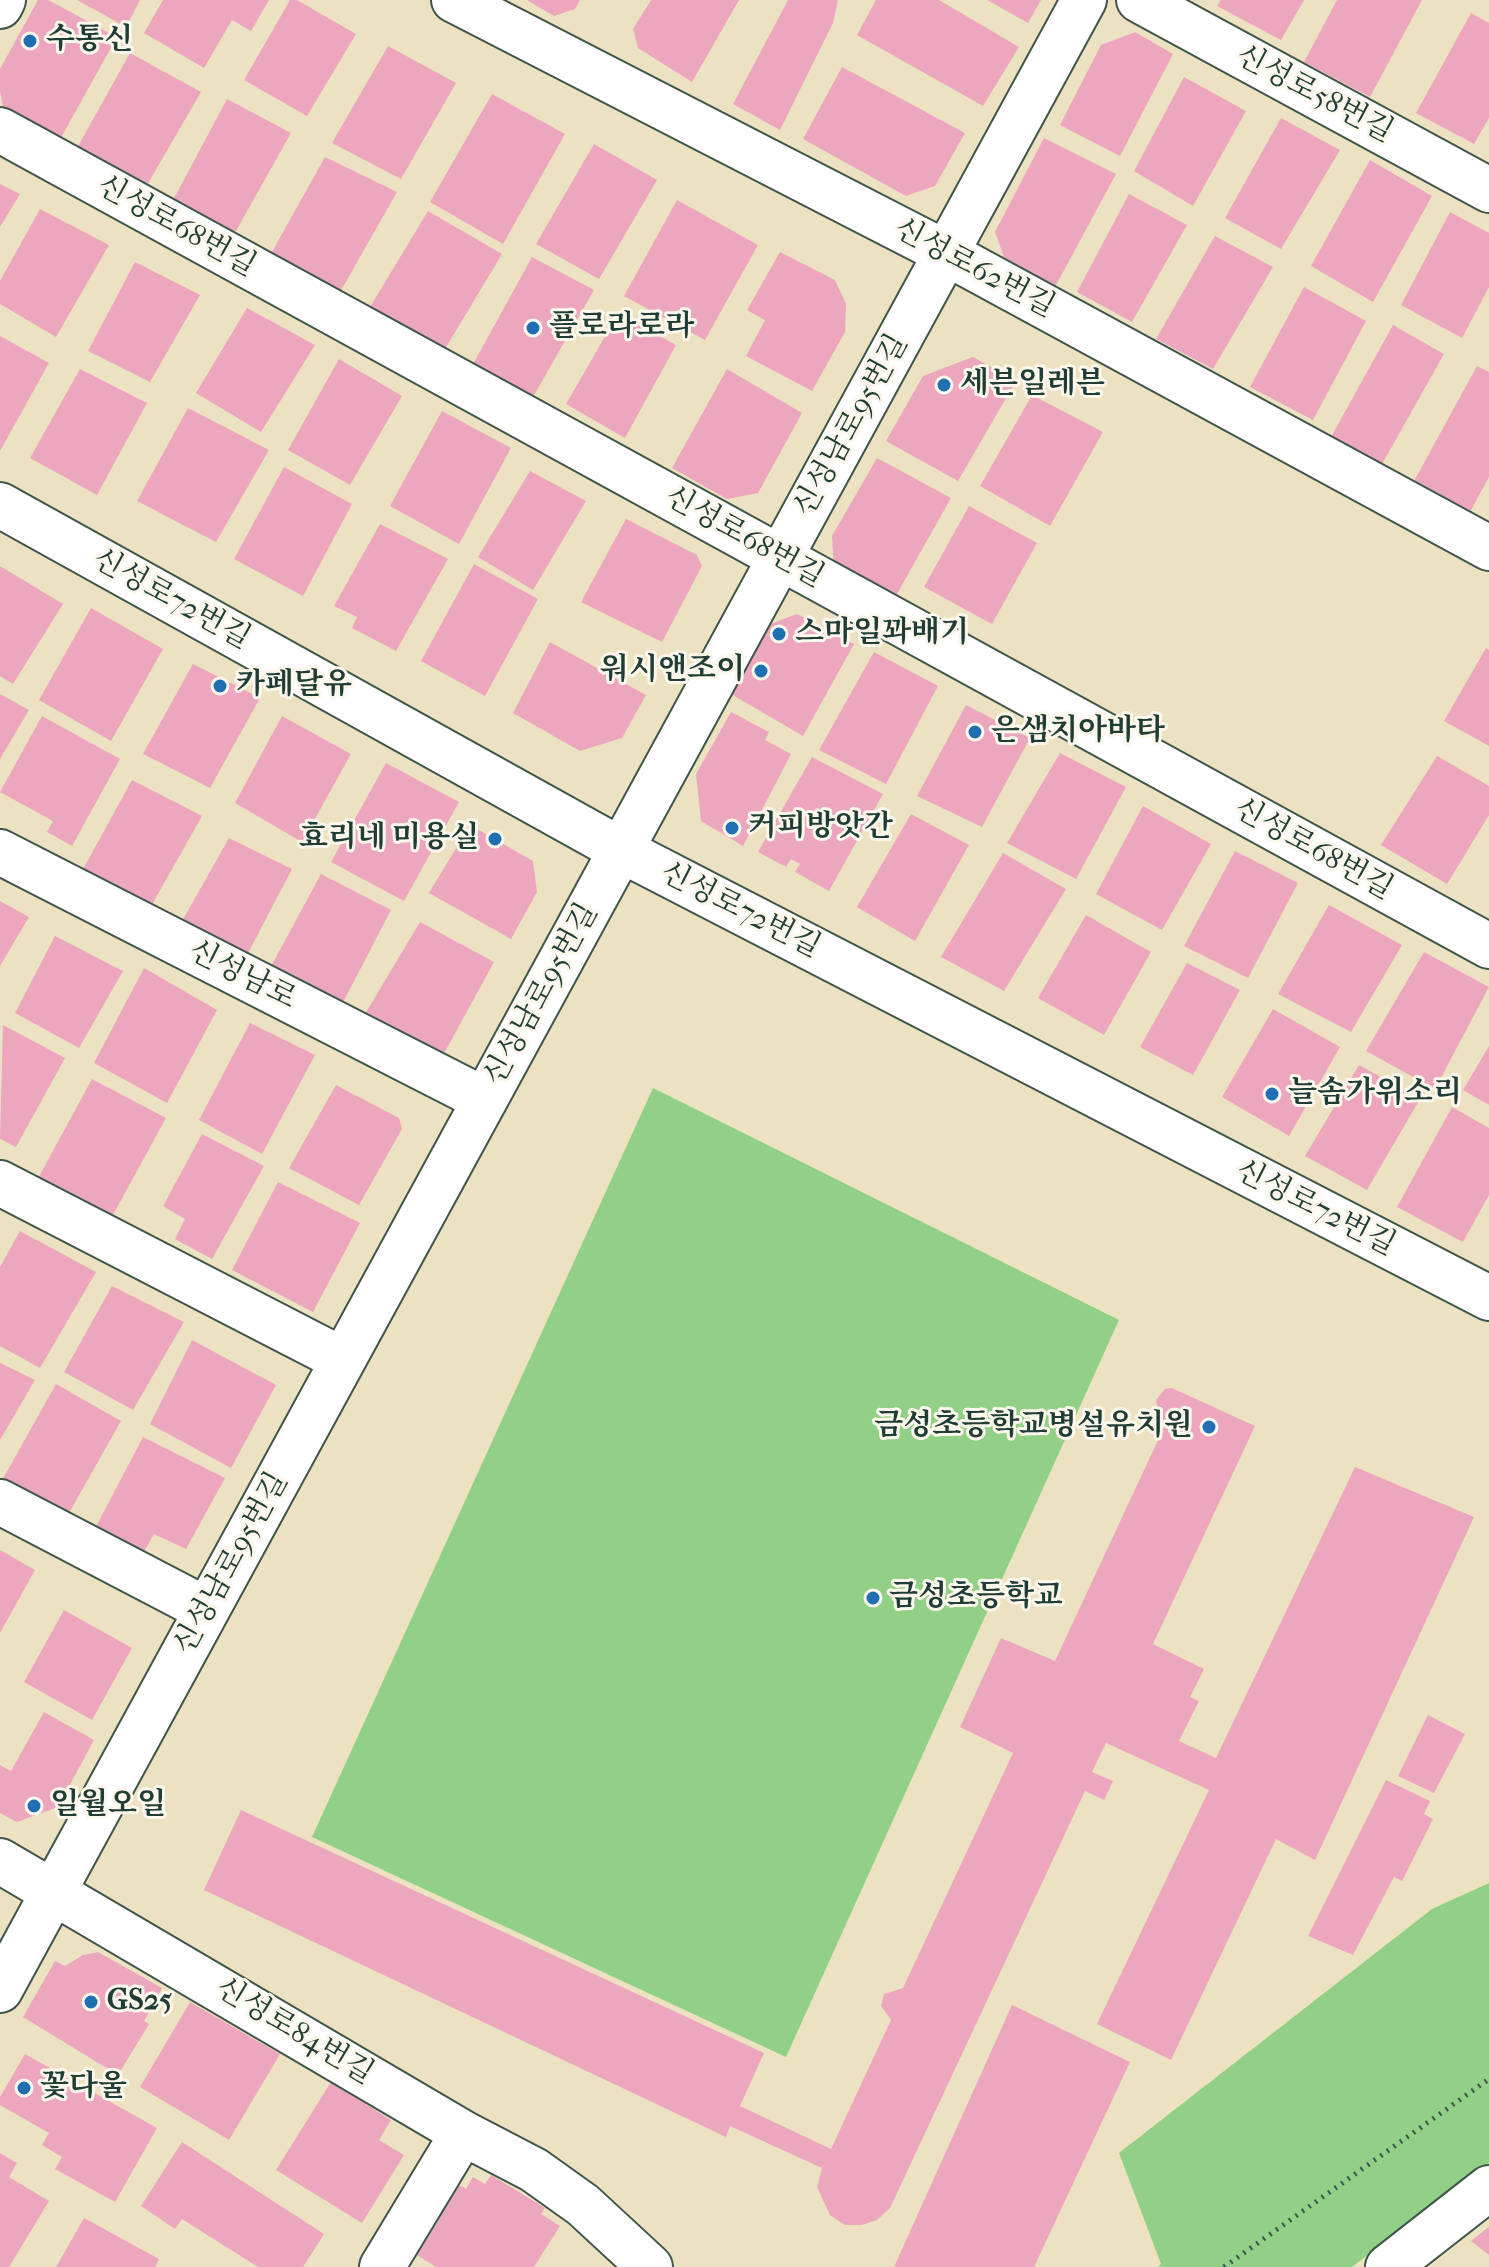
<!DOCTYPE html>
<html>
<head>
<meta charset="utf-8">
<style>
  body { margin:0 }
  canvas { display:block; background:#ece2c1 }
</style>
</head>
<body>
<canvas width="1489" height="2267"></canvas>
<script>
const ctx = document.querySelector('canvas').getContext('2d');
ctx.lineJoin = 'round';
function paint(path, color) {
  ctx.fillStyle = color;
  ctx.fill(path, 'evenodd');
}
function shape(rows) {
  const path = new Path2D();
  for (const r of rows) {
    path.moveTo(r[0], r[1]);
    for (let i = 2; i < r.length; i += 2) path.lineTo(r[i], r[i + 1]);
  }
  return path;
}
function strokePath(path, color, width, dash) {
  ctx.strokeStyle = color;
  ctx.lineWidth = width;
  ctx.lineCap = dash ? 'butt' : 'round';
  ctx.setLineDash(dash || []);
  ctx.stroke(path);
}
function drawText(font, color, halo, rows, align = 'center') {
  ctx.font = font + ' "IM FELL French Canon","Noto Serif KR",serif';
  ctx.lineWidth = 6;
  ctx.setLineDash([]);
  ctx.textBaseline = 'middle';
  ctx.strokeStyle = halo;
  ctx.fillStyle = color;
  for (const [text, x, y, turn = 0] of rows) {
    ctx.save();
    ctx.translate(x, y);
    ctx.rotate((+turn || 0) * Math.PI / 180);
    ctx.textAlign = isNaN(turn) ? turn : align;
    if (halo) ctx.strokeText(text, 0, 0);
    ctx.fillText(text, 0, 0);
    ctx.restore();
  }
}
paint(shape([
  [653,1088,1119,1320,786,2057,312,1837],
  [1489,1883,1489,2163,1352,2267,1158,2267,1161,2264,1119,2153,1432,1909]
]), '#91d086');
paint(shape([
  [38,0,48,0,117,37,58,143,4,112,0,91,0,69],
  [77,0,140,0,126,27],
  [163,0,269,0,251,31,232,20,204,68,144,33],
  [290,0,297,0,356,34,307,116,244,80],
  [527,0,580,0,575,9,554,16],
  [651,0,739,0,692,82,638,48,633,29],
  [788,0,838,0,833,23,780,130,733,104],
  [876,0,939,0,1019,47,983,106,857,35],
  [987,0,1041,0,1028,23],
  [1221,0,1304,0,1281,40,1217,6],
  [1337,0,1422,0,1370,97,1304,62],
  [1471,13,1489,23,1489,118,1474,144,1416,113],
  [1135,32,1173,54,1120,156,1060,125,1101,45],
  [388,46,456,83,401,179,332,143],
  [130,53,201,92,147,185,77,148],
  [842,67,965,133,935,186,906,196,803,139],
  [1184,77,1246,111,1193,206,1134,171],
  [492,94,565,134,503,244,430,202],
  [227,99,291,133,232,238,171,204],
  [1281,118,1340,150,1281,249,1225,218],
  [1044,138,1116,174,1055,287,1004,257,995,232],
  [594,144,657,180,599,279,536,244],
  [325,157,397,192,339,294,268,259],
  [1370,160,1432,196,1373,302,1311,266],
  [0,184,20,194,0,227],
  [1129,194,1187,225,1132,322,1077,292],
  [677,200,758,245,705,340,624,296],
  [40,209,109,245,56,337,0,304,0,281],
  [428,211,502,254,445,349,370,307],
  [1450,212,1489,233,1489,287,1462,338,1401,305],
  [1215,236,1273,267,1213,369,1156,339],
  [780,252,835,280,846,304,845,332,812,391,746,356,765,320,747,310],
  [532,257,594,290,533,397,472,366],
  [135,262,200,295,150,382,88,351],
  [1304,287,1366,321,1313,420,1250,387],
  [247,308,315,345,261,432,196,393],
  [618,314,676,345,625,438,566,404],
  [1393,325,1444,354,1381,466,1331,437],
  [0,336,49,363,0,451],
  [973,357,1016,381,958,481,886,441,923,376],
  [339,359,402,396,350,485,288,450],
  [1477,366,1489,372,1489,477,1470,512,1413,483],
  [80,369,147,403,97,495,30,458],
  [727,369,802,413,758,493,727,499,672,468],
  [1032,395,1103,432,1050,526,980,486],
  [188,408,269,450,216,542,137,501],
  [442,411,511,448,459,544,390,506],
  [877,458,951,498,893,601,834,569,832,536],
  [284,467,352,504,303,596,234,559],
  [530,471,586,501,533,590,478,557],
  [969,506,1037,543,992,624,924,587],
  [626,519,697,555,702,566,662,642,581,602],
  [380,524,448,559,396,651,352,628,357,617,334,606],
  [474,564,538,599,485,696,421,661],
  [0,566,63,604,13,684,0,676],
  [91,608,163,649,111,741,39,700],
  [797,614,854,644,803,736,731,694,768,625],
  [550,642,646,695,622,738,580,751,513,713],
  [1486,648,1489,650,1489,746,1444,721],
  [874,652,938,686,886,784,819,750],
  [193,664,260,698,210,788,143,754],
  [0,694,29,710,0,759],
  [966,705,1030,738,982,827,917,796],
  [731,712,769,732,765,740,791,754,743,846,701,821,696,774],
  [42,716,120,759,72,846,47,832,53,821,0,792],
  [282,716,351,754,302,842,235,803],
  [1060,753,1126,787,1076,879,1007,843],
  [1437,756,1489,786,1489,815,1447,884,1381,845],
  [812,757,883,794,829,891,795,872,800,864,791,859,786,867,758,852],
  [386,763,459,802,404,901,331,862],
  [132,780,202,816,150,908,82,871],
  [1143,806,1211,844,1162,930,1096,894],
  [911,814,969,845,915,941,857,907],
  [470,825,533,861,537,892,511,939,429,893],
  [229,838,292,869,245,959,181,923],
  [1235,851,1298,883,1248,978,1184,946],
  [1003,853,1066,889,1004,991,941,957],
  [321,874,391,910,339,1010,268,972],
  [0,901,29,917,0,966],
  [1329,905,1402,945,1351,1032,1278,994],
  [1086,915,1151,952,1104,1035,1038,998],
  [420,922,494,962,441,1059,362,1019],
  [55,936,123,971,79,1048,15,1013],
  [1424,952,1489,987,1435,1089,1366,1051],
  [1187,963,1240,990,1193,1075,1140,1047],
  [144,968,217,1010,167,1103,94,1063],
  [1273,1009,1340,1047,1289,1136,1222,1097],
  [250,1023,315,1055,262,1154,199,1120],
  [3,1025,65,1058,16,1147,0,1139],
  [1489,1046,1489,1105,1463,1090],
  [1359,1065,1420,1099,1367,1190,1305,1156],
  [92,1079,166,1118,108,1224,36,1182],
  [336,1085,399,1118,402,1129,359,1205,289,1168],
  [1452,1107,1489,1128,1489,1195,1463,1242,1397,1207],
  [202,1134,264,1166,212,1259,175,1239,185,1219,163,1206],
  [278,1182,360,1223,313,1312,232,1270],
  [20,1231,96,1272,40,1368,0,1346,0,1267],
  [112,1286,184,1322,133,1410,64,1372],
  [192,1340,276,1385,231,1468,150,1424],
  [0,1363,35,1380,0,1440],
  [56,1384,121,1421,65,1520,0,1484],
  [1172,1388,1255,1426,1153,1644,1204,1669,1190,1697,1199,1701,1179,1741,1216,1758,1355,1467,1474,1517,1315,1860,1276,1839,1171,2060,1097,2024,1209,1790,1106,1743,1092,1772,1113,1781,1104,1800,1085,1791,890,2208,877,2220,862,2225,845,2225,830,2215,817,2187,822,2168,730,2126,726,2137,204,1890,241,1810,764,2053,740,2106,831,2149,891,2020,881,2006,884,1994,903,1988,1013,1753,960,1727,1001,1638,1055,1661,1166,1423,1159,1417,1156,1400,1165,1389],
  [143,1437,225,1478,186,1549,154,1534,137,1564,89,1540],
  [0,1550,35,1570,0,1633],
  [64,1610,132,1648,92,1720,24,1682],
  [44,1712,94,1740,58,1807,17,1822,0,1813,0,1765,11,1771],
  [1428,1715,1465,1734,1434,1793,1398,1776],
  [1386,1780,1430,1801,1424,1814,1433,1819,1402,1881,1394,1877,1353,1955,1308,1936],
  [98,1952,162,1988,144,2021,149,2024,118,2075,23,2017,55,1961,65,1966,83,1955],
  [190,2002,280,2054,229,2140,140,2087],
  [1012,2005,1130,2062,1034,2267,894,2267],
  [25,2054,157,2128,115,2202,55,2169,62,2157,42,2145,49,2133,0,2105,0,2097],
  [331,2082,391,2120,379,2140,404,2155,362,2223,276,2170],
  [182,2142,324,2234,303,2267,258,2267,182,2219,175,2229,141,2206],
  [0,2153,17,2163,9,2177,49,2201,9,2267,0,2267],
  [491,2175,545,2208,541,2214,560,2226,534,2267,436,2267,417,2255,439,2220,434,2217,455,2183,466,2189,473,2177,485,2184],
  [84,2218,159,2259,155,2267,56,2267],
  [1489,2227,1489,2255,1471,2241]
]), '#eca6bd');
const minor = shape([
  [454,0,946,253,1489,548],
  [1139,0,1489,190],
  [0,6,3,0],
  [0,130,1489,946],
  [0,505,621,850,1489,1298],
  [0,852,485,1100],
  [0,1183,343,1360],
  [0,1502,207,1610],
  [0,1861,463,2133,534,2170,583,2205,650,2267],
  [0,1990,1084,0],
  [382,2267,463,2133],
  [1388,2267,1489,2188]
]);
strokePath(minor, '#3e5649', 48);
strokePath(shape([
  [1224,2267,1489,2079]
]), '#3e5649', 5, [2, 6]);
strokePath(minor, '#fff', 44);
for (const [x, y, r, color] of [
  [30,41,8,"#1f6fb2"],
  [533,328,8,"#1f6fb2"],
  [944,385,8,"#1f6fb2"],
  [779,634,8,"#1f6fb2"],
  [761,671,8,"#1f6fb2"],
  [220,686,8,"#1f6fb2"],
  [975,732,8,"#1f6fb2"],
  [732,828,8,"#1f6fb2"],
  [495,839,8,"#1f6fb2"],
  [1272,1094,8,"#1f6fb2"],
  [1209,1427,8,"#1f6fb2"],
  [873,1598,8,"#1f6fb2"],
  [34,1806,8,"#1f6fb2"],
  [91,2002,8,"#1f6fb2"],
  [24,2088,8,"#1f6fb2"]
]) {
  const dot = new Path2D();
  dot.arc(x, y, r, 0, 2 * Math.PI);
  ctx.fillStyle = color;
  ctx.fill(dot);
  strokePath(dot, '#fbf7ec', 3);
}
drawText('bold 30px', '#1f3d34', '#fbf7ec', [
  ["수통신",46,41],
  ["플로라로라",549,328],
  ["세븐일레븐",960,385],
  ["스마일꽈배기",795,634],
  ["워시앤조이",745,671,"right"],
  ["카페달유",236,686],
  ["은샘치아바타",991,732],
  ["커피방앗간",748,828],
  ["효리네 미용실",479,839,"right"],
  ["늘솜가위소리",1288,1094],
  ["금성초등학교병설유치원",1193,1427,"right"],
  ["금성초등학교",889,1598],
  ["일월오일",50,1806],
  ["GS25",107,2002],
  ["꽃다울",40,2088]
], 'left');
drawText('30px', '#1f3d34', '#fbf7ec', [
  ["신성로58번길",1314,95,28],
  ["신성로68번길",176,227,29],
  ["신성로62번길",974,269,28],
  ["신성남로95번길",852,426,-61],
  ["신성로68번길",744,538,29],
  ["신성로72번길",171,600,29],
  ["신성로68번길",1313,850,29],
  ["신성로72번길",740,911,27],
  ["신성남로",242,976,27],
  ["신성남로95번길",542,995,-61],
  ["신성로72번길",1315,1209,27],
  ["신성남로95번길",232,1564,-61],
  ["신성로84번길",294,2032,31]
]);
</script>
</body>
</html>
